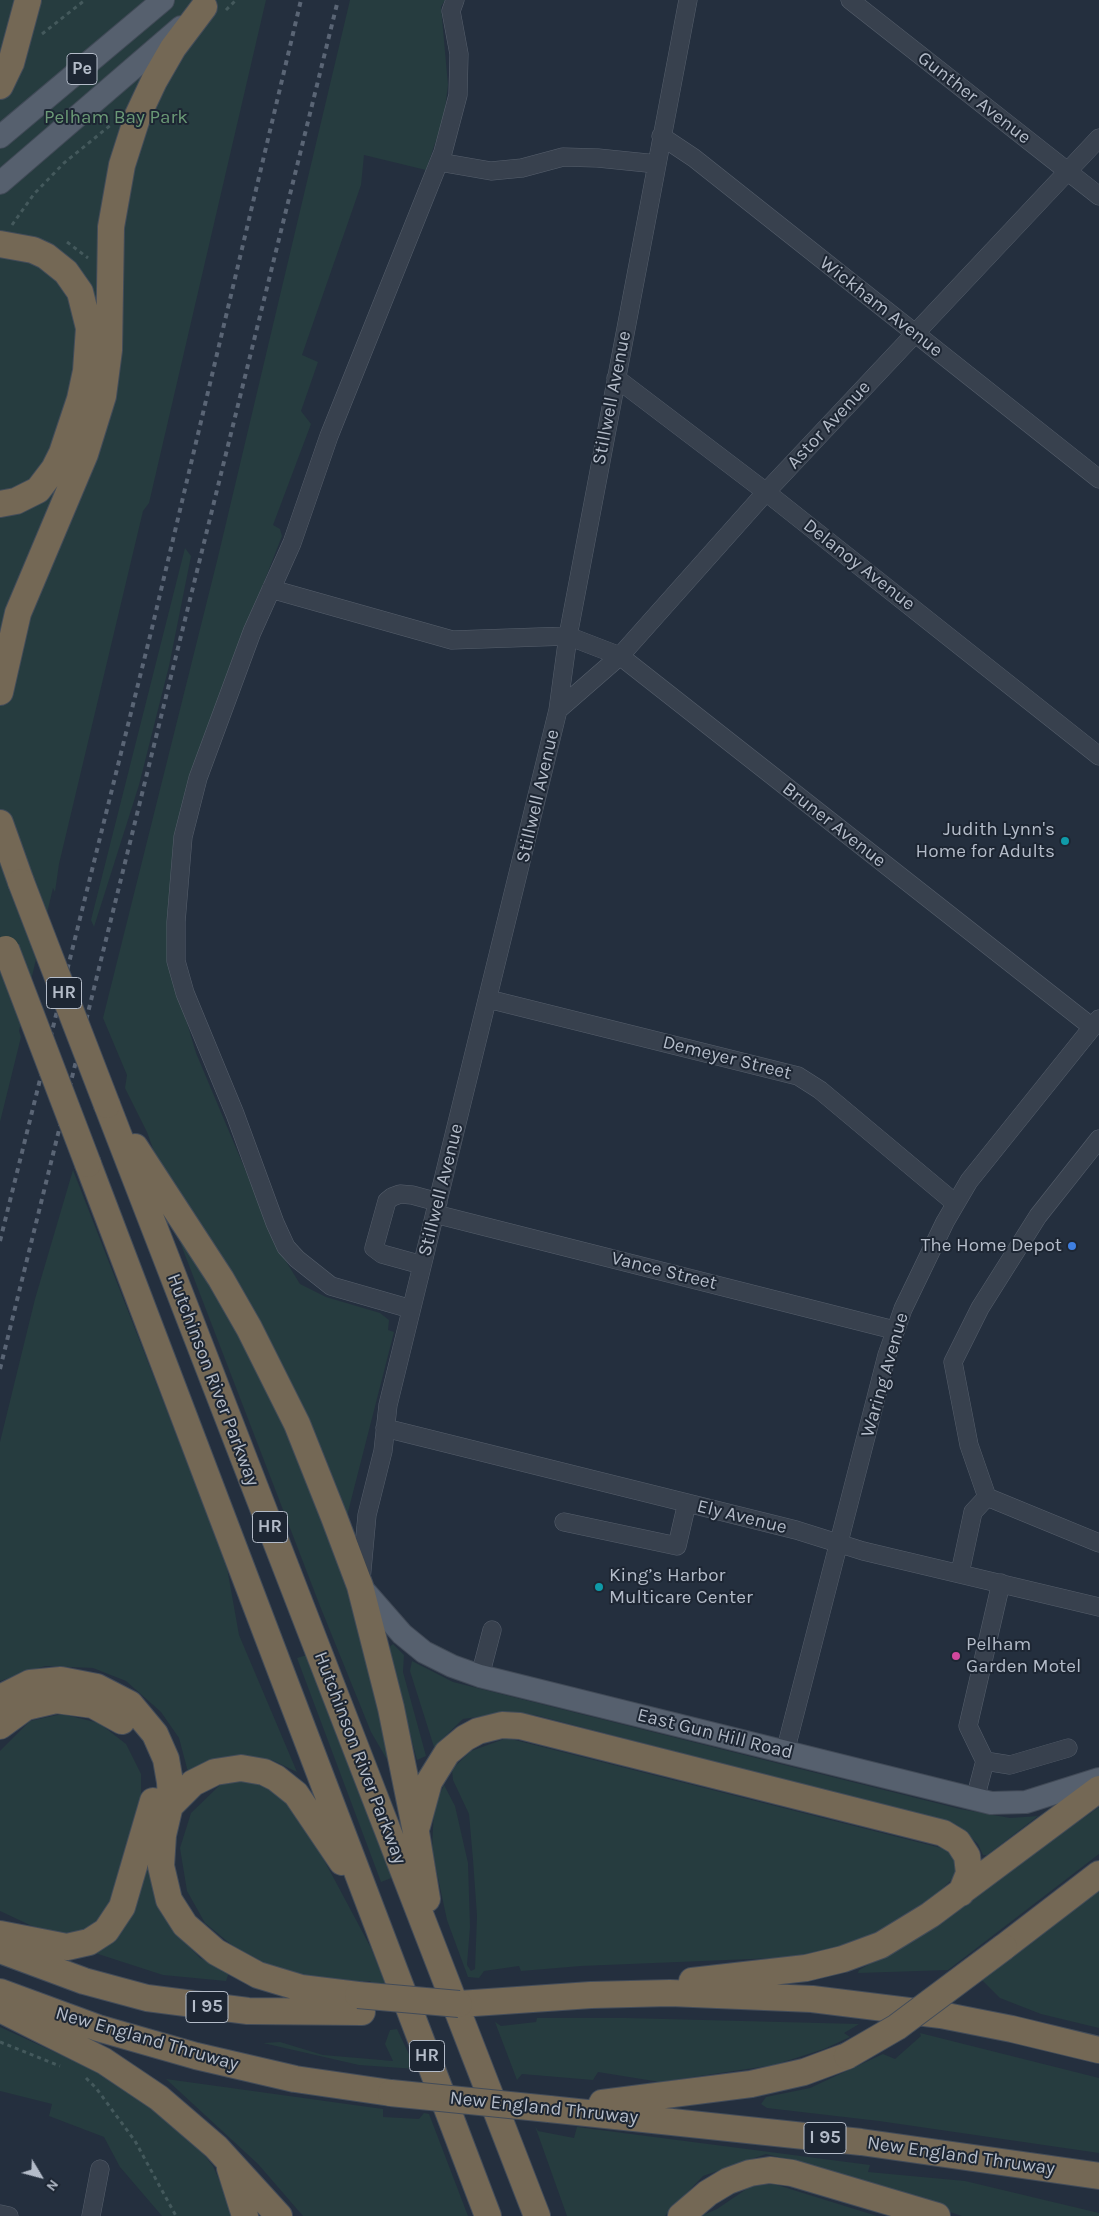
<!DOCTYPE html>
<html>
<head>
<meta charset="utf-8">
<style>
  body { margin:0 }
  #map { position:relative; width:1099px; height:2216px; overflow:hidden; background:#242f3e; font-family:Karla,sans-serif }
  canvas { display:block }
  .north { position:absolute; left:15px; top:2151px; width:50px; height:50px; -webkit-text-stroke:4px #1d2633; paint-order:stroke; rotate:127deg; font-size:14px; font-weight:700; line-height:20px; text-align:center; color:#b4bcc9 }
  .north::after { content:''; display:block; margin:auto; width:18px; height:22px; background:#b4bcc9; clip-path:polygon(50% 0,100% 100%,50% 72%,0 100%) }
</style>
</head>
<body>
<div id="map">
<canvas width="1099" height="2216"></canvas>
<div class="north">N</div>
</div>
<script>
const ctx = document.querySelector('canvas').getContext('2d');
ctx.lineJoin = 'round';
function paint(path, color) {
  ctx.fillStyle = color;
  ctx.fill(path, 'evenodd');
}
function shape(rows) {
  const path = new Path2D();
  for (const r of rows) {
    path.moveTo(r[0], r[1]);
    for (let i = 2; i < r.length; i += 2) path.lineTo(r[i], r[i + 1]);
  }
  return path;
}
function strokePath(path, color, width, dash) {
  ctx.strokeStyle = color;
  ctx.lineWidth = width;
  ctx.lineCap = dash ? 'butt' : 'round';
  ctx.setLineDash(dash || []);
  ctx.stroke(path);
}
function drawText(font, color, halo, rows, align = 'center') {
  ctx.font = font + ' Karla,sans-serif';
  ctx.lineWidth = 4;
  ctx.setLineDash([]);
  ctx.textBaseline = 'middle';
  ctx.strokeStyle = halo;
  ctx.fillStyle = color;
  for (const [text, x, y, turn = 0] of rows) {
    ctx.save();
    ctx.translate(x, y);
    ctx.rotate((+turn || 0) * Math.PI / 180);
    ctx.textAlign = isNaN(turn) ? turn : align;
    if (halo) ctx.strokeText(text, 0, 0);
    ctx.fillText(text, 0, 0);
    ctx.restore();
  }
}
paint(shape([
  [0,0,266,0,149,503,143,511,59,864,55,892,53,888,19,1031,21,1037,0,1122],
  [350,0,445,0,441,7,448,85,444,117,426,170,364,155,361,185,302,355,318,362,301,411,311,424,273,525,280,529,282,536,200,746,174,856,170,966,196,1053,279,1250,300,1284,326,1297,380,1313,389,1320,388,1330,394,1332,347,1516,162,1174,147,1132,125,1088,127,1075,103,1018,218,557],
  [185,548,191,556,169,666,139,785,94,927,91,920],
  [73,1170,226,1562,239,1635,297,1772,272,1760,245,1757,188,1772,179,1738,161,1712,126,1681,93,1668,45,1666,0,1681,0,1442,35,1299],
  [170,1216,292,1427,357,1608,392,1768,371,1732,320,1606],
  [393,1644,404,1655,403,1672,426,1756,417,1760,387,1649],
  [307,1655,394,1877,381,1882,297,1658],
  [412,1661,453,1682,960,1809,1010,1818,1038,1816,987,1855,983,1855,978,1844,957,1825,535,1715,497,1714,463,1719,434,1747,410,1671],
  [62,1714,99,1723,126,1744,141,1774,141,1807,110,1907,89,1929,65,1935,32,1926,0,1911,0,1751,30,1721],
  [507,1738,949,1850,958,1862,955,1876,936,1895,861,1941,800,1957,581,1966,521,1971,519,1966,484,1971,479,1978,468,1977,447,1920,432,1850,434,1807,444,1785,455,1806,468,1863,470,1927,467,1965,471,1971,475,1969,477,1916,473,1860,469,1814,453,1780,452,1769,471,1751],
  [248,1781,278,1792,300,1815,371,1948,386,1986,375,1987,370,1981,332,1983,270,1966,233,1946,205,1923,187,1891,180,1848,191,1813,221,1784],
  [1099,1807,1099,1854,948,1970,858,1973,859,1970,907,1943],
  [152,1847,158,1891,170,1927,200,1958,229,1972,226,1981,163,1975,95,1953,112,1942],
  [1099,1890,1099,2028,1041,2014,1000,1998,982,1980],
  [537,2018,626,2018,859,2024,844,2033,850,2037,824,2049,774,2065,660,2082,598,2072,593,2080,522,2074,517,2080,495,2022,501,2026,536,2022],
  [0,2027,96,2071,187,2133,213,2166,235,2216,162,2216,120,2167,104,2137,49,2116,52,2104,0,2091],
  [397,2029,416,2069,359,2065,263,2043,280,2042,323,2055,393,2061,385,2044,390,2030],
  [920,2033,1099,2078,1099,2153,879,2121,767,2108,761,2104,766,2097,810,2088,883,2054,895,2059,921,2036],
  [166,2079,383,2109,383,2117,419,2119,424,2113,429,2114,468,2216,303,2216,258,2164],
  [535,2126,538,2131,574,2138,577,2127,870,2165,868,2172,965,2181,1099,2213,1099,2216,962,2216,798,2162,766,2154,703,2176,665,2216,567,2216],
  [774,2184,877,2216,701,2216,717,2209,751,2186]
]), '#263c3f');
const minor = shape([
  [850,0,1099,196],
  [661,136,694,158,1099,479],
  [439,162,491,171,522,168,563,157,598,158,657,164],
  [616,378,766,492,1099,756],
  [271,589,452,640,568,636,620,656,1092,1027],
  [558,710,620,656,766,492,1099,138],
  [488,999,798,1076,820,1090,955,1203],
  [1099,1139,1038,1216,980,1308,953,1362,969,1445,987,1497,1099,1543],
  [435,1214,894,1330],
  [422,1265,382,1254,374,1248,387,1201,392,1197,400,1194,412,1195,438,1202],
  [411,1309,331,1286,297,1259,286,1247,275,1223,235,1114,185,993,176,961,176,922,183,837,198,778,252,632,292,543,329,436,443,152,458,95,459,54,451,11,455,0],
  [385,1428,796,1530,863,1551,1099,1607],
  [564,1522,677,1546,687,1503],
  [960,1573,973,1512,987,1497],
  [361,1581,367,1515,383,1451,388,1405,558,710,568,636,688,0],
  [480,1676,492,1630],
  [785,1752,887,1355,903,1309,945,1222,969,1181,1099,1019],
  [985,1761,968,1726,1001,1583],
  [975,1799,985,1761,1010,1765,1068,1748],
  [0,2214,9,2216],
  [91,2216,100,2169]
]);
const major = shape([
  [0,137,163,0],
  [0,183,181,27],
  [360,1586,402,1634,424,1652,452,1666,480,1676,991,1803,1026,1802,1099,1779]
]);
const highway = shape([
  [0,86,11,63,28,0],
  [0,244,33,250,46,256,66,272,80,292,89,328,86,371,80,399,62,453,54,469,38,490,16,501,0,504],
  [0,692,18,613,85,454,103,396,109,350,111,227,122,165,138,115,154,81,173,48,204,7],
  [0,823,21,882],
  [107,1105,537,2216],
  [135,1147,221,1279,249,1328,297,1424,334,1517,360,1586,391,1708,416,1832,427,1899],
  [88,1164,488,2216],
  [0,1698,30,1683,61,1680,97,1687,130,1704,155,1734,166,1759,170,1782,171,1801,163,1835,161,1866,169,1900,185,1925,216,1952,258,1975,301,1988,358,1995],
  [0,1726,26,1707,56,1700,93,1705,122,1721],
  [169,1807,193,1783,215,1772,241,1768,264,1772,276,1778,296,1794,342,1862],
  [417,1826,429,1782,447,1753,465,1738,478,1731,502,1725,520,1726,943,1833,958,1842,967,1856,969,1873,961,1893],
  [0,1934,67,1947,89,1942,106,1931,122,1907,153,1801],
  [1004,1947,1099,1874],
  [0,1950,84,1981,147,1998,248,2011,362,2012],
  [692,1981,806,1968,843,1959,881,1945,930,1915,1099,1789],
  [0,1992,98,2028,196,2056,295,2079,391,2093],
  [459,2004,591,1995,670,1993,812,1999,941,2015,1012,2029,1099,2050],
  [0,2009,104,2061,159,2098,216,2147,279,2216],
  [602,2103,751,2084,804,2072,847,2056],
  [549,2109,861,2142,1099,2176],
  [230,2168,245,2216],
  [681,2216,708,2193,728,2181,750,2173,770,2170,792,2173,937,2216]
]);
strokePath(minor, '#565f6c', 19);
strokePath(major, '#414a57', 24);
strokePath(highway, '#434c59', 28);
strokePath(shape([
  [226,10,236,0],
  [42,34,85,0],
  [12,225,34,194,64,163,112,124],
  [67,242,88,258],
  [0,2042,60,2066],
  [86,2078,96,2088,135,2141,176,2216]
]), '#44595c', 3, [4, 4]);
strokePath(minor, '#38414e', 18);
strokePath(major, '#56606e', 22);
strokePath(highway, '#746855', 26);
strokePath(shape([
  [0,1241,152,628,301,0],
  [0,1369,338,0]
]), '#5a6575', 4, [5, 5]);
const highwayBridge = shape([
  [21,882,107,1105],
  [6,949,88,1164],
  [358,1995,459,2004],
  [847,2056,897,2027,1004,1947],
  [391,2093,549,2109]
]);
strokePath(highwayBridge, '#434c59', 28, []);
strokePath(highwayBridge, '#746855', 26);
for (const [x, y, r, color] of [
  [1065,841,5,"#0f9aa8"],
  [1072,1246,5,"#3f7fe0"],
  [599,1587,5,"#0f9aa8"],
  [956,1656,5,"#d1479c"]
]) {
  const dot = new Path2D();
  dot.arc(x, y, r, 0, 2 * Math.PI);
  ctx.fillStyle = color;
  ctx.fill(dot);
  strokePath(dot, '#1d2633', 2);
}
for (const [x, y, w] of [
  [82,69,30],
  [64,993,35],
  [270,1527,35],
  [207,2007,42],
  [427,2056,35],
  [825,2138,42]
]) {
  const box = new Path2D();
  box.roundRect(x - w / 2, y - 15.5, w, 31, 4);
  ctx.fillStyle = '#1d2633';
  ctx.fill(box);
  strokePath(box, '#b4bcc9', 1);
}
drawText('bold 18px', '#b4bcc9', null, [
  ["Pe",82,69],
  ["HR",64,993],
  ["HR",270,1527],
  ["I 95",207,2007],
  ["HR",427,2056],
  ["I 95",825,2138]
]);
drawText('19px', '#b4bcc9', '#1d2633', [
  ["Gunther Avenue",974,98,38],
  ["Wickham Avenue",881,307,38],
  ["Stillwell Avenue",612,398,-79],
  ["Astor Avenue",829,425,-47],
  ["Delanoy Avenue",859,565,38],
  ["Stillwell Avenue",538,796,-77],
  ["Bruner Avenue",834,825,38],
  ["Demeyer Street",727,1058,14],
  ["Stillwell Avenue",441,1190,-76],
  ["Vance Street",664,1271,14],
  ["Waring Avenue",885,1375,-74],
  ["Hutchinson River Parkway",213,1380,69],
  ["Ely Avenue",742,1517,14],
  ["East Gun Hill Road",715,1734,14],
  ["Hutchinson River Parkway",360,1758,69],
  ["New England Thruway",147,2039,16],
  ["New England Thruway",544,2108,6],
  ["New England Thruway",961,2156,8]
]);
drawText('19px', '#6b9a76', '#1d2633', [
  ["Pelham Bay Park",116,118]
]);
drawText('19px', '#b4bcc9', '#1d2633', [
  ["Judith Lynn's",1055,830],
  ["Home for Adults",1055,852],
  ["The Home Depot",1062,1246],
  ["King’s Harbor",609,1576,"left"],
  ["Multicare Center",609,1598,"left"],
  ["Pelham",966,1645,"left"],
  ["Garden Motel",966,1667,"left"]
], 'right');
</script>
</body>
</html>
